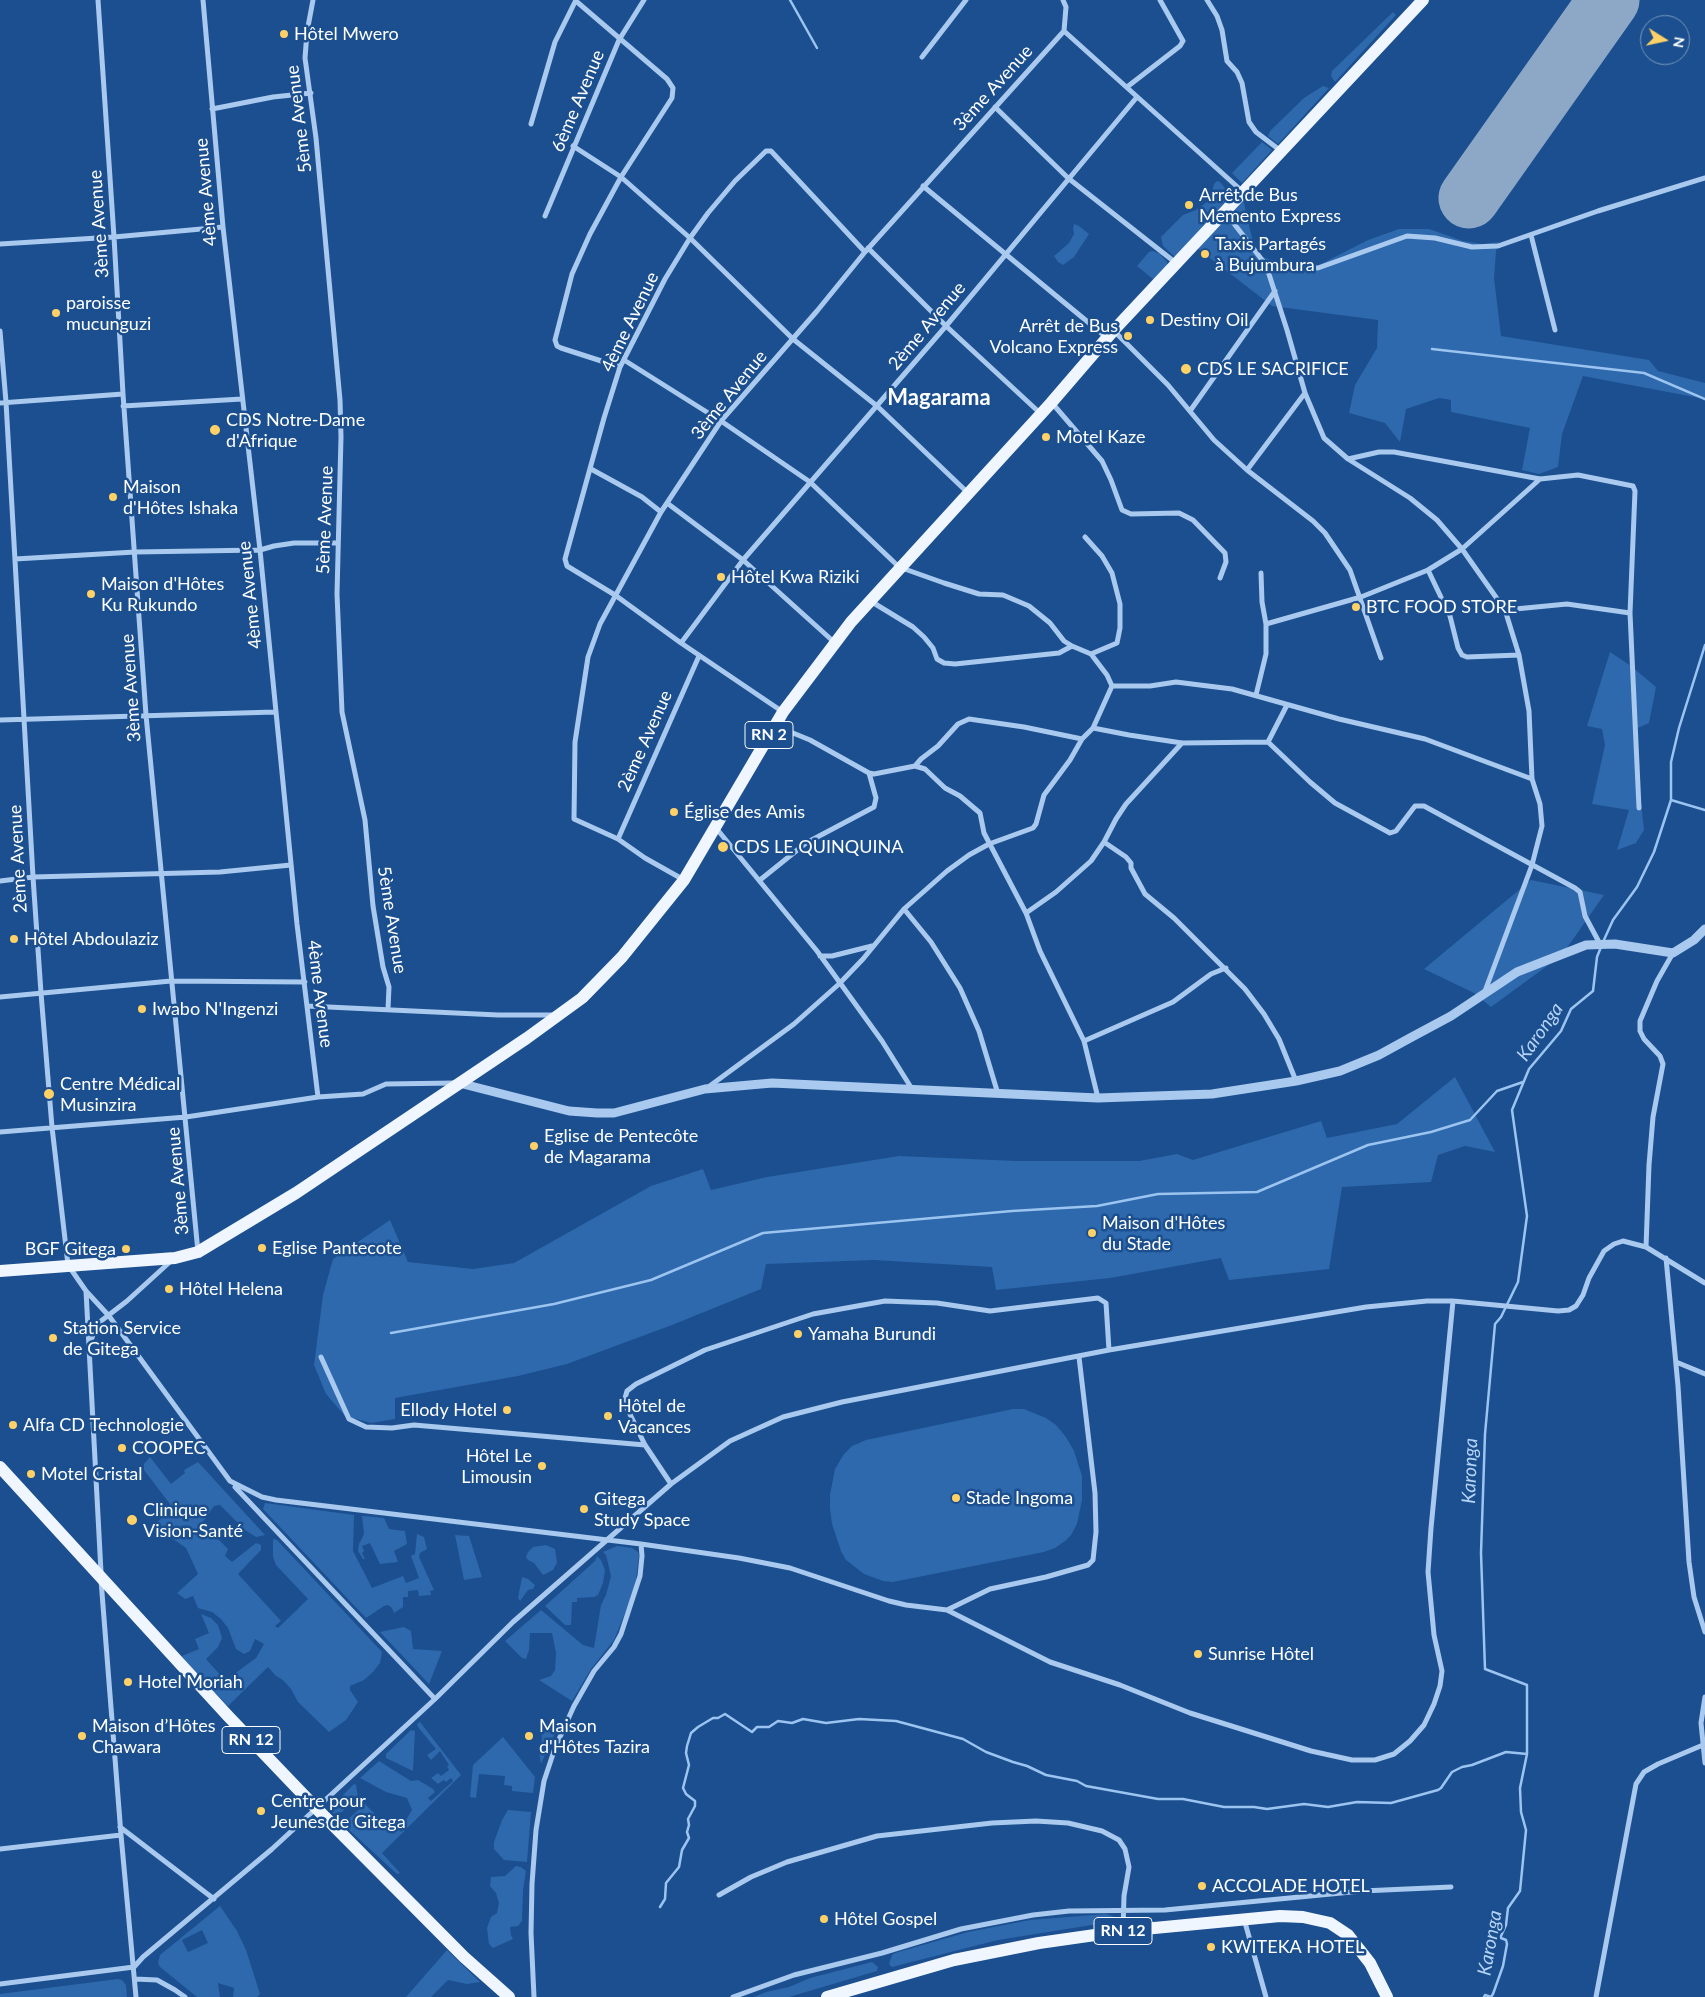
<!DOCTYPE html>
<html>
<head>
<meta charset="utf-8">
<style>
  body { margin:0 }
  #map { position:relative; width:1705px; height:1997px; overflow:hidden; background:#1b4f8f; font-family:Lato,sans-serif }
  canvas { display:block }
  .north { position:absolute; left:1640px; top:15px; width:50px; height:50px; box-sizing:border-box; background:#1b4f8f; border:1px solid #7695bc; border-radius:50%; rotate:100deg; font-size:14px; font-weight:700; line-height:20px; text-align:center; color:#fff }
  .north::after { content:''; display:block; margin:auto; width:18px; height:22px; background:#ffd166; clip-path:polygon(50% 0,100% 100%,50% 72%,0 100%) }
</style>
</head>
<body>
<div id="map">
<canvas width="1705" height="1997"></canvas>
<div class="north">N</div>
</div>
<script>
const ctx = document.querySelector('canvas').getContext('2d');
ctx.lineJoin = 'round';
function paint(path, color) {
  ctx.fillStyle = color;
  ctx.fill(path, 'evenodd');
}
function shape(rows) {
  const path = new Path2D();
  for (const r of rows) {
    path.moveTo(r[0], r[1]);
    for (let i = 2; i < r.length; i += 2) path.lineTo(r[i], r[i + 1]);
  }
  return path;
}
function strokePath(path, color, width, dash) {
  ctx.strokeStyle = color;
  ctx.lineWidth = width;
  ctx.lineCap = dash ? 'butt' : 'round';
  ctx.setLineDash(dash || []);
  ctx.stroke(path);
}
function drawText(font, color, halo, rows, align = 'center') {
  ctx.font = font + ' Lato,sans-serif';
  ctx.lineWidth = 5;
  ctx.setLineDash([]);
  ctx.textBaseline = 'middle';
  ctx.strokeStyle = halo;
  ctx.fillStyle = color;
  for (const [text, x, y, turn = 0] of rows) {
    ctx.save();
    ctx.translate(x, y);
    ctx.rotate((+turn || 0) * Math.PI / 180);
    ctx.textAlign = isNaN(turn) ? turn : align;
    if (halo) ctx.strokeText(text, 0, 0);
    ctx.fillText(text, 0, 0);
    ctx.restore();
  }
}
paint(shape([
  [1393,12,1396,15,1335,82,1331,76,1332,71],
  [1323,86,1329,88,1278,144,1268,136,1270,131,1304,98],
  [1262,142,1272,150,1242,183,1232,173],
  [1217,181,1220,182,1231,195,1175,257,1163,246,1161,237,1183,215,1196,210,1207,202,1210,199,1214,184],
  [1243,199,1255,251,1262,257,1292,266,1317,266,1368,240,1399,229,1429,229,1463,241,1482,244,1499,242,1496,251,1494,278,1501,336,1649,360,1658,371,1705,383,1705,399,1583,376,1562,434,1558,467,1539,474,1522,470,1530,428,1451,412,1451,400,1439,398,1406,409,1400,442,1385,423,1349,413,1355,385,1377,348,1378,320,1272,306,1197,248],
  [1074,224,1079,226,1089,234,1074,257,1063,265,1058,262,1054,256,1069,243,1074,234,1073,229],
  [1153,251,1160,254,1167,262,1167,266,1154,280,1137,266,1149,252],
  [1610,652,1631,666,1656,687,1649,723,1633,730,1644,830,1636,843,1617,850,1629,810,1592,804,1605,745,1602,729,1587,726],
  [1531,880,1604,895,1562,955,1491,1007,1474,993,1424,969],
  [1455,1077,1495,1152,1465,1146,1438,1155,1431,1182,1342,1187,1329,1269,1229,1280,1221,1258,1110,1278,996,1290,992,1267,874,1260,766,1264,761,1289,672,1325,567,1364,518,1376,395,1398,395,1419,371,1423,345,1416,326,1394,314,1365,323,1295,333,1259,390,1220,408,1262,473,1269,514,1263,651,1186,703,1169,711,1190,767,1177,899,1156,1016,1161,1139,1161,1177,1154,1193,1160,1321,1121,1327,1138,1397,1124],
  [1013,1409,1024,1409,1046,1418,1056,1425,1066,1437,1074,1451,1082,1476,1082,1500,1077,1524,1071,1535,1065,1541,1055,1548,1044,1552,893,1582,883,1581,864,1574,846,1560,841,1551,832,1524,830,1509,830,1495,835,1469,844,1454,852,1446,866,1440],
  [150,1457,171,1484,185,1473,184,1470,198,1462,265,1535,256,1537,245,1530,220,1505,214,1506,202,1523,228,1549,225,1556,232,1562,256,1543,261,1545,261,1550,238,1574,281,1621,275,1626,278,1628,308,1599,276,1565,273,1557,273,1539,277,1540,382,1652,380,1663,373,1672,364,1680,350,1686,350,1690,358,1702,346,1720,329,1732,298,1702,291,1689,283,1680,276,1676,268,1667,228,1706,185,1662,182,1656,199,1649,195,1639,209,1633,201,1614,211,1618,218,1625,222,1638,218,1647,206,1659,222,1677,230,1677,256,1658,264,1644,255,1639,250,1651,244,1654,236,1649,228,1628,221,1619,212,1612,198,1608,193,1596,185,1599,177,1593,198,1574,186,1548,166,1534,155,1524,173,1508,144,1470,144,1464],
  [265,1503,354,1515,353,1551,372,1588,403,1576,406,1583,419,1578,411,1556,415,1554,417,1534,424,1537,427,1549,420,1553,419,1557,434,1590,430,1591,431,1595,419,1596,418,1590,408,1591,408,1597,403,1597,403,1607,394,1613,392,1608,388,1605,384,1606,366,1618,263,1509],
  [362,1516,384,1518,389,1529,405,1531,407,1544,394,1551,398,1562,380,1564,370,1543,362,1546,364,1551,362,1553,365,1559,363,1559,358,1551,359,1544,364,1534],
  [455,1535,469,1536,482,1577,464,1580],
  [546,1545,555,1549,557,1563,553,1570,543,1575,534,1563,528,1560,526,1557,528,1552,533,1547],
  [617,1546,632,1548,638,1552,639,1555,636,1580,632,1596,614,1640,591,1669,572,1701,539,1680,551,1676,555,1670,556,1653,552,1633,530,1633,529,1650,526,1659,522,1658,505,1641,541,1610,583,1645,594,1648,601,1605,606,1595,611,1576,606,1555,603,1552],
  [597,1556,601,1560,605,1570,603,1583,598,1595,594,1597,577,1598,577,1602,572,1602,571,1625,565,1625,545,1606,595,1561],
  [522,1577,528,1579,535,1585,533,1589,528,1590,520,1601,518,1598],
  [404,1627,411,1631,413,1649,442,1651,429,1684,380,1632],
  [540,1721,559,1724,541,1764,539,1752,542,1738],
  [420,1722,461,1775,382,1853,400,1873,397,1874,347,1828,344,1823,365,1804,387,1826,392,1821,401,1832,404,1829,400,1824,406,1820,412,1810,407,1798,386,1792,360,1778,379,1761,411,1781,418,1780,433,1789,435,1792,428,1798,431,1801,453,1781,451,1778,446,1782,444,1780,438,1784,431,1778,438,1773,441,1776,449,1770,447,1766,449,1765,440,1751,431,1760,427,1755,436,1749,418,1727,417,1724],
  [411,1730,415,1731,413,1771,386,1758,386,1754],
  [503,1737,535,1777,533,1793,512,1791,512,1786,504,1785,505,1776,479,1774,476,1798,470,1797,473,1765],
  [354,1784,356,1785,358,1797,342,1812,334,1814,332,1812,332,1806],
  [508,1810,531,1812,527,1862,504,1860,494,1849,494,1842,502,1820],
  [516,1866,521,1867,526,1871,523,1890,522,1921,518,1926,510,1927,511,1935,513,1939,493,1948,489,1944,487,1928,491,1917,497,1913,499,1903,496,1893,490,1886,491,1877,505,1876],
  [220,1906,237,1931,246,1950,260,1994,257,1997,233,1997,234,1988,218,1983,220,1997,197,1997,160,1967,158,1963,160,1955],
  [202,1930,208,1943,188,1952,182,1940],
  [1106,1914,1115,1917,1117,1921,998,1940,892,1967,889,1964,892,1955,895,1953,968,1932,1030,1920],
  [447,1950,480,1982,467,1984,448,1980,431,1997,406,1997],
  [872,1962,878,1967,877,1971,789,1997,754,1997,766,1992,789,1987,810,1978],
  [118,1979,122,1980,126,1985,127,1997,0,1997,0,1994]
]), '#2e69ad');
strokePath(shape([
  [790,0,817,48],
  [1432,349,1644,373,1705,399],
  [1671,800,1705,810],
  [1603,942,1613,920,1637,887,1654,852,1671,800,1671,762,1679,728,1705,645],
  [391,1333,554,1304,651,1280,763,1233,1012,1211,1097,1206,1158,1194,1257,1192,1368,1145,1431,1132,1470,1120,1497,1091,1523,1082],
  [660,1907,665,1899,666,1883,679,1867,682,1850,689,1838,687,1832,689,1825,688,1819,695,1806,695,1801,686,1794,683,1788,689,1765,686,1753,687,1746,691,1733,698,1727,713,1718,718,1718,725,1714,752,1732,757,1727,769,1727,778,1721,792,1723,803,1719,826,1723,859,1719,896,1721,963,1739,986,1752,1013,1762,1027,1766,1046,1775,1077,1781,1086,1786,1158,1799,1183,1799,1224,1807,1254,1807,1267,1809,1304,1804,1328,1807,1357,1802,1391,1803,1438,1790,1441,1788,1452,1772,1462,1767,1472,1765,1506,1752,1527,1754],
  [1484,1997,1485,1995,1491,1997,1493,1994,1503,1966,1507,1944,1506,1940,1501,1938,1501,1936,1506,1925,1508,1908,1520,1891,1526,1830,1521,1812,1520,1788,1527,1754,1527,1685,1485,1669,1481,1553,1485,1434,1495,1324,1501,1317,1518,1282,1527,1216,1512,1110,1529,1069,1561,1031,1571,1009,1593,991,1597,957,1601,947]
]), '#9cc4f0', 2.5);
strokePath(shape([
  [1469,198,1609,0]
]), '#8da7c7', 61);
strokePath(shape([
  [98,0,114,237,123,394,146,715,198,1252],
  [203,0,223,227,260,550,297,924,318,1097],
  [313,0,307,32,305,58,316,138,340,400,341,437,337,594,342,712,365,820,373,906,383,967,389,987,388,1009],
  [1207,0,1217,16,1222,30,1227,61,1237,72,1242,83,1249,122,1256,132,1281,151],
  [576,1,667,79,673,88,672,98,621,177,590,234,572,274,555,340,557,346,561,348,620,367],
  [1064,31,1242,191],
  [922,57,966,0],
  [1127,87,1180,46,1183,41,1160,0],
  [995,107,1068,178,1176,263],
  [212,109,273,97,311,93],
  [531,124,555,42,576,0],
  [573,146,621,177,690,238,793,339,877,406,967,492],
  [923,186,1106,337],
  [1225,212,1266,265,1318,268,1407,236,1435,238,1472,247,1498,246,1598,211,1705,178],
  [545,216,619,40,644,0],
  [1531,235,1555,330],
  [0,244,114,237,223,227],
  [868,248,946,326,1041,414],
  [1266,265,1287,330,1305,393,1324,438,1348,459,1410,498,1437,520,1462,549,1505,610,1519,655,1529,711,1532,779,1540,804,1542,826,1532,865,1485,991],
  [0,331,6,402,33,877,41,993,52,1127,68,1265,86,1291,101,1572],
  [1114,331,1168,385,1214,440,1247,470,1313,521,1325,533,1350,570,1381,658],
  [624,360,721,421,810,482,899,567,944,583,979,594,1003,595,1029,606,1050,623,1064,641,1072,646],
  [0,403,123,394],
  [1052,403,1102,461,1111,480,1122,510,1131,514,1179,513,1193,520,1225,553,1226,562,1220,578],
  [123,406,242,399],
  [1190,411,1275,291],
  [1348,459,1379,452,1394,452,1540,479,1578,475,1633,486,1635,491,1630,613,1639,808],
  [591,469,642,497,661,512],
  [1247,470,1305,393],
  [667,503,743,560,834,642],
  [1085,537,1102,556,1112,573,1120,604,1120,628,1117,643,1091,654],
  [15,559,135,552,260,550,274,546,294,543,337,543],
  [1428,570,1450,616,1458,648,1462,655,1467,657,1519,655],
  [872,602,913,627,924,637,933,648,937,659,944,663,955,664,1059,653,1072,646,1091,654,1107,675,1112,686],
  [1505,610,1567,604,1630,613],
  [1266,624,1361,597,1428,570,1462,549,1540,479],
  [681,643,743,560,946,326,1137,97],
  [1256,695,1266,654,1266,624,1262,602,1261,573],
  [783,712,681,643,615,595,567,566,565,559,604,418,620,367,665,279,690,238,708,213,735,181,766,151,771,151,865,252],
  [0,720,275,712],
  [776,726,810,740,869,773,874,774,915,766],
  [1093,728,1129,735,1182,743,1268,742,1310,782,1335,803,1390,833,1396,831,1415,806,1424,806,1575,888,1580,892,1585,916,1600,944],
  [1082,739,1024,727,969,719,958,724,938,746,921,759,915,766,925,769,945,788,960,796,980,813,984,833,1026,913,1040,951,1084,1041,1098,1098],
  [1268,742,1287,705],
  [716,828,817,951,882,1041,912,1089],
  [618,839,699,656],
  [1104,842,1126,857,1131,863,1131,868,1145,894,1174,918,1245,989,1264,1014,1279,1039,1296,1081],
  [684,880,645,858,618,839,574,819,575,742,588,657,600,624,661,512,721,421,817,311,865,252,1064,31,1066,7,1063,0],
  [760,880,806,843,874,807,876,798,869,773],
  [0,881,33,877,220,872,291,865],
  [904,909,931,942,960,988,979,1031,998,1094],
  [1026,913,1056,892,1091,861,1104,842,1116,819,1126,804,1182,743],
  [820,956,832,956,872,946],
  [0,997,171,981,305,982],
  [307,1006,498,1015,554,1015],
  [1084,1041,1173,1002,1211,974,1226,968],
  [707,1088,794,1024,839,984,863,959,904,909,947,871,969,855,989,844,1033,828,1036,824,1044,795,1070,760,1082,739,1093,728,1112,686,1150,686,1176,682,1232,689,1339,719,1425,739,1532,779],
  [0,1132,186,1117,318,1097,363,1094,386,1084,455,1083],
  [1646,1247,1649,1165,1653,1117,1663,1064,1660,1056,1644,1039,1640,1031,1640,1021,1657,981,1673,953],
  [1666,1258,1678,1386,1689,1562,1694,1597,1705,1632],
  [86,1291,109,1316,230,1481,262,1497,276,1500,641,1544,739,1558,790,1568,889,1601,906,1605,947,1610,1050,1662,1120,1685,1190,1713,1311,1751,1352,1760,1375,1760,1394,1754,1410,1741,1424,1725,1434,1704,1440,1686,1442,1671,1434,1635,1428,1572,1431,1528,1453,1301],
  [89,1346,93,1335,101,1321,127,1301,172,1260],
  [321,1357,349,1419,366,1427,392,1428,414,1425,645,1445],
  [1676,1362,1705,1374],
  [671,1484,645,1445,624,1402,627,1391,636,1384,705,1350,813,1314,885,1301,937,1303,990,1311,1098,1298,1106,1303,1109,1350],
  [235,1487,435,1699],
  [101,1580,121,1835,136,1997],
  [947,1610,990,1589,1046,1577,1088,1565,1093,1560,1096,1532,1095,1493,1079,1357],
  [1705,1697,1701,1723,1705,1763],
  [120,1827,214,1899],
  [0,1849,121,1835],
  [719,1895,751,1877,787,1862,877,1836,992,1823,1036,1821,1068,1823,1102,1831,1119,1840,1125,1849,1129,1867,1124,1896,1123,1931],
  [1244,1919,1266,1997],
  [135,1979,157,1980,175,1990,185,1997],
  [0,1984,134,1967,143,1957,272,1849,435,1699,513,1622,671,1484,730,1441,783,1417,842,1402,1109,1350,1366,1307,1427,1301,1453,1301,1558,1311,1569,1310,1576,1306,1583,1295,1589,1278,1604,1251,1614,1244,1623,1241,1646,1247,1705,1283],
  [534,1997,531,1933,532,1884,536,1830,544,1781,555,1748,574,1706,594,1671,614,1647,621,1634,640,1576,642,1556,641,1544],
  [733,1997,794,1975,882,1953,961,1929,1033,1915,1069,1911,1165,1910,1362,1891,1451,1887],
  [1596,1997,1636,1784,1644,1772,1658,1764,1703,1745]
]), '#a9c9ee', 5);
strokePath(shape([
  [459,1083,569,1111,597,1113,614,1113,705,1089,772,1083,1098,1098,1212,1094,1296,1081,1340,1071,1379,1055,1410,1038,1451,1016,1517,972,1586,945,1615,944,1673,953,1694,940,1705,929]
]), '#a9c9ee', 9);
strokePath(shape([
  [0,1271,175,1258,198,1252,296,1193,527,1038,582,998,622,957,684,880,783,712,851,622,1051,403,1113,331,1423,0],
  [0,1467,228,1716,317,1809,464,1957,509,1997],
  [827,1997,954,1960,1039,1943,1123,1931,1280,1916,1303,1917,1330,1923,1348,1935,1370,1963,1387,1997]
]), '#f0f6ff', 12);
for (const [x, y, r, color] of [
  [284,34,5,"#ffd166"],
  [1189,205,5,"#ffd166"],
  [1205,254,5,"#ffd166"],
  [56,313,5,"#ffd166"],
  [1150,320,5,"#ffd166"],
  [1128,336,5,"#ffd166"],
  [1186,369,6,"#ffd166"],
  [215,430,6,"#ffd166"],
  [1046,437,5,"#ffd166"],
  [113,497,5,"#ffd166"],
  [721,577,5,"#ffd166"],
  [91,594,5,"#ffd166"],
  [1356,607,5,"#ffd166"],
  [674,812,5,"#ffd166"],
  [723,847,6,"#ffd166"],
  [14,939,5,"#ffd166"],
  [142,1009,5,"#ffd166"],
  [49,1094,6,"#ffd166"],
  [534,1146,5,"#ffd166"],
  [1092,1233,5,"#ffd166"],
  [262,1248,5,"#ffd166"],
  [126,1249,5,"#ffd166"],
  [169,1289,5,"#ffd166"],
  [798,1334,5,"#ffd166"],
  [53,1338,5,"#ffd166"],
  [507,1410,5,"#ffd166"],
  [608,1416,5,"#ffd166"],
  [13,1425,5,"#ffd166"],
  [122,1448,5,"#ffd166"],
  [542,1466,5,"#ffd166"],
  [31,1474,5,"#ffd166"],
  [956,1498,5,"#ffd166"],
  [584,1509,5,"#ffd166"],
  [132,1520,6,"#ffd166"],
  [1198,1654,5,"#ffd166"],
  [128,1682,5,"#ffd166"],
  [82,1736,5,"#ffd166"],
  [529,1736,5,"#ffd166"],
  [261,1811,5,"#ffd166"],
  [1202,1886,5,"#ffd166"],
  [824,1919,5,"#ffd166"],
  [1211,1947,5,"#ffd166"]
]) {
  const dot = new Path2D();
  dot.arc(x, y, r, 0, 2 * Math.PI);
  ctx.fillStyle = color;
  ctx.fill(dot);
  strokePath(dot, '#1b4f8f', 2);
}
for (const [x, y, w] of [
  [769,735,48],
  [251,1740,58],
  [1123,1931,58]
]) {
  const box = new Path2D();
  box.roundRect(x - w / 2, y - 13.5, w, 27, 4);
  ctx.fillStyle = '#1b4f8f';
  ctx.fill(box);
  strokePath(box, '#fff', 1);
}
drawText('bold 16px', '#fff', null, [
  ["RN 2",769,735],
  ["RN 12",251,1740],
  ["RN 12",1123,1931]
]);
drawText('18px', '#fff', '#1b4f8f', [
  ["Hôtel Mwero",294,34],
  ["Arrêt de Bus",1199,195],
  ["Memento Express",1199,216],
  ["Taxis Partagés",1215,244],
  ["à Bujumbura",1215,265],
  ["paroisse",66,303],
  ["mucunguzi",66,324],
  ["Destiny Oil",1160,320],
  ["Arrêt de Bus",1118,326,"right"],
  ["Volcano Express",1118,347,"right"],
  ["CDS LE SACRIFICE",1197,369],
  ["CDS Notre-Dame",226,420],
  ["d'Afrique",226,441],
  ["Motel Kaze",1056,437],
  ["Maison",123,487],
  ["d'Hôtes Ishaka",123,508],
  ["Hôtel Kwa Riziki",731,577],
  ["Maison d'Hôtes",101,584],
  ["Ku Rukundo",101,605],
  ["BTC FOOD STORE",1366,607],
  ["Église des Amis",684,812],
  ["CDS LE QUINQUINA",734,847],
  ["Hôtel Abdoulaziz",24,939],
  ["Iwabo N'Ingenzi",152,1009],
  ["Centre Médical",60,1084],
  ["Musinzira",60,1105],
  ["Eglise de Pentecôte",544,1136],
  ["de Magarama",544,1157],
  ["Maison d'Hôtes",1102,1223],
  ["du Stade",1102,1244],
  ["Eglise Pantecote",272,1248],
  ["BGF Gitega",116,1249,"right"],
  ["Hôtel Helena",179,1289],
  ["Station Service",63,1328],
  ["de Gitega",63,1349],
  ["Yamaha Burundi",808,1334],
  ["Hôtel de",618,1406],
  ["Vacances",618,1427],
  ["Ellody Hotel",497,1410,"right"],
  ["Alfa CD Technologie",23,1425],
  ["COOPEC",132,1448],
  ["Hôtel Le",532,1456,"right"],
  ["Limousin",532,1477,"right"],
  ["Motel Cristal",41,1474],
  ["Stade Ingoma",966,1498],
  ["Gitega",594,1499],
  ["Study Space",594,1520],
  ["Clinique",143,1510],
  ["Vision-Santé",143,1531],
  ["Sunrise Hôtel",1208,1654],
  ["Hotel Moriah",138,1682],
  ["Maison d’Hôtes",92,1726],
  ["Chawara",92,1747],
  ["Maison",539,1726],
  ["d'Hôtes Tazira",539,1747],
  ["Centre pour",271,1801],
  ["Jeunes de Gitega",271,1822],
  ["ACCOLADE HOTEL",1212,1886],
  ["Hôtel Gospel",834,1919],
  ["KWITEKA HOTEL",1221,1947]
], 'left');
drawText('18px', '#fff', '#1b4f8f', [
  ["3ème Avenue",993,88,-48],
  ["6ème Avenue",578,101,-67],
  ["5ème Avenue",299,119,-97],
  ["4ème Avenue",206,192,-95],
  ["3ème Avenue",99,224,-94],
  ["4ème Avenue",630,322,-64],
  ["2ème Avenue",927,326,-50],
  ["3ème Avenue",729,395,-51],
  ["5ème Avenue",325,520,-88],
  ["4ème Avenue",250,595,-96],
  ["3ème Avenue",131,688,-94],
  ["2ème Avenue",645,741,-66],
  ["2ème Avenue",18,859,-93],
  ["5ème Avenue",392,920,81],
  ["4ème Avenue",320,994,83],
  ["3ème Avenue",178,1181,-95]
]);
drawText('italic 19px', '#b5d3f5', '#1b4f8f', [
  ["Karonga",1540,1032,-55],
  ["Karonga",1470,1471,-88],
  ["Karonga",1490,1943,-80]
]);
drawText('bold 22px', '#fff', '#1b4f8f', [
  ["Magarama",939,398]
]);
</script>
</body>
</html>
